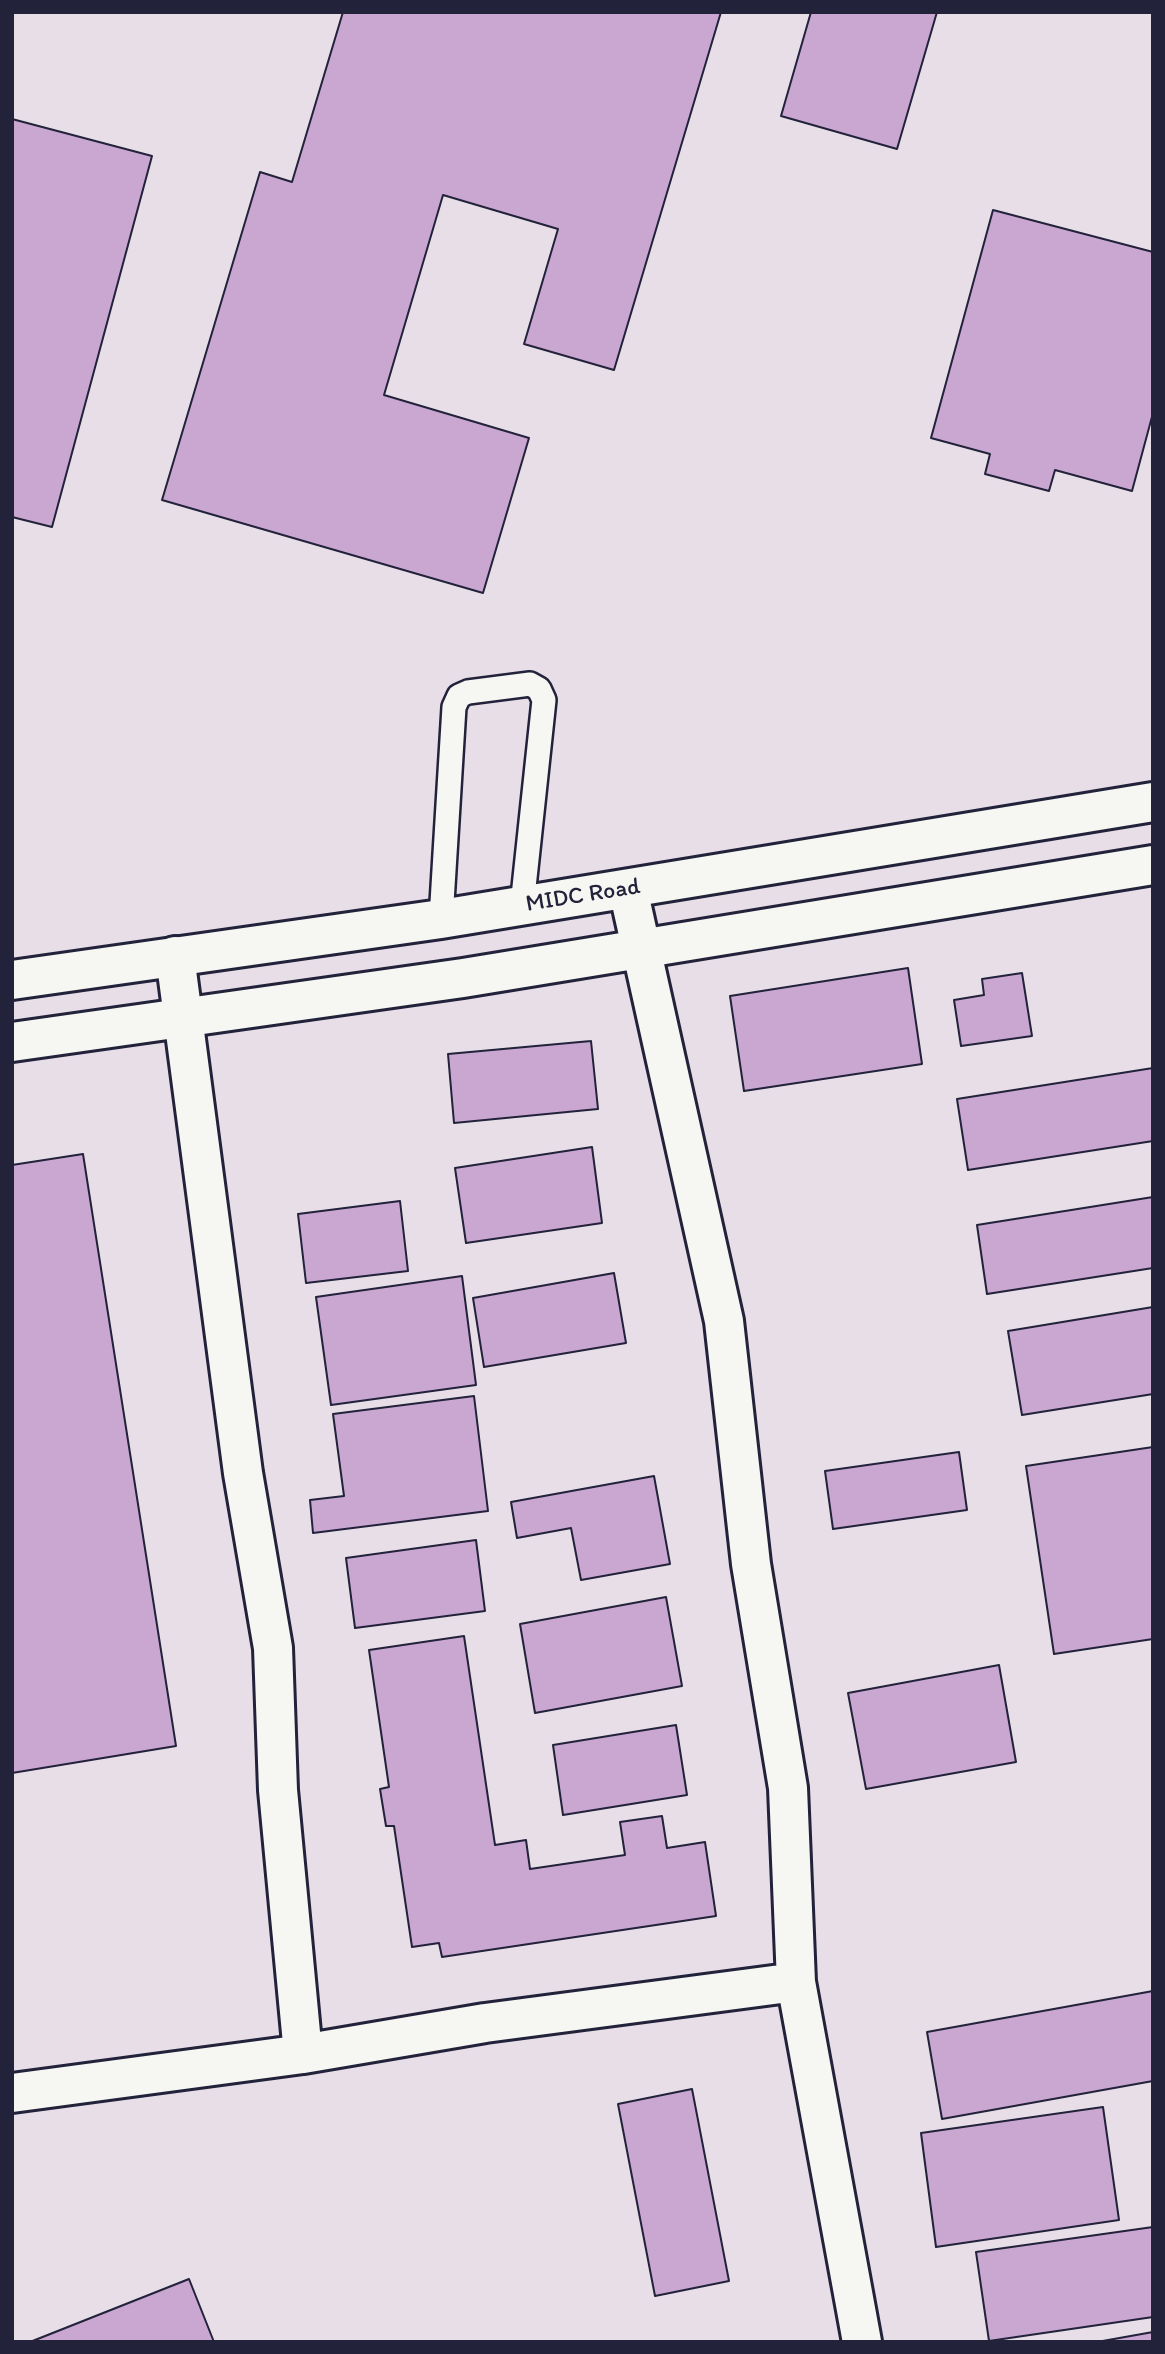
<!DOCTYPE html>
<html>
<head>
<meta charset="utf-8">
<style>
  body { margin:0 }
  #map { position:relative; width:1165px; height:2354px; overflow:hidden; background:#f6f6f2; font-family:Itim,sans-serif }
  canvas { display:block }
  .frame { position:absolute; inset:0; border:14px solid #22223b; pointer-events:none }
</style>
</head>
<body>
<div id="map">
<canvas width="1165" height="2354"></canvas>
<div class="frame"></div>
</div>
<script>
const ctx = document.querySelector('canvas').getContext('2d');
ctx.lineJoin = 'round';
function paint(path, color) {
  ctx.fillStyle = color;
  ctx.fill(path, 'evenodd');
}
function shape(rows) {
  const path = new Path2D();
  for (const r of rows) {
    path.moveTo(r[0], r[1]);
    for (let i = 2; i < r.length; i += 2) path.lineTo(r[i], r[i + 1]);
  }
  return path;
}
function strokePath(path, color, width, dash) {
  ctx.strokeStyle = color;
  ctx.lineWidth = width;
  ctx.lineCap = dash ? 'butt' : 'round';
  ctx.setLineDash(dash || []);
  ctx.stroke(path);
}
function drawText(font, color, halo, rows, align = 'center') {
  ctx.font = font + ' Itim,sans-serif';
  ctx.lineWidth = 5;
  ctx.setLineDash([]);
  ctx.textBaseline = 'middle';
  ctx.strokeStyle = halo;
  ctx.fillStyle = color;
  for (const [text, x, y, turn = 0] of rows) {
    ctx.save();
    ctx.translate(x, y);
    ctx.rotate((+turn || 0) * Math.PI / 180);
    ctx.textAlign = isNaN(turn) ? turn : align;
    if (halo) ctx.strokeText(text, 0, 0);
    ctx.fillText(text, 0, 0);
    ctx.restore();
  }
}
paint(shape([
  [12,12,1153,12,1153,2342,12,2342]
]), '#e8dee8');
const building = shape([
  [343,12,721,12,614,370,524,344,558,229,443,195,384,395,529,438,483,593,162,500,260,172,292,182,343,12],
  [811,12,937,12,897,149,781,116,811,12],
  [12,119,152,156,52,527,12,517,12,119],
  [993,210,1153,252,1153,413,1132,491,1055,470,1049,491,985,474,990,454,931,438,993,210],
  [908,968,922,1064,744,1091,730,996,908,968],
  [1022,973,1032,1036,961,1046,954,1000,984,995,982,979,1022,973],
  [591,1041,598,1109,454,1123,448,1054,591,1041],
  [1153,1068,1153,1141,968,1170,957,1099,1153,1068],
  [592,1147,602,1223,466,1243,455,1168,592,1147],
  [83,1154,176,1746,12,1773,12,1165,83,1154],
  [1153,1197,1153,1268,987,1294,977,1225,1153,1197],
  [400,1201,408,1271,306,1283,298,1214,400,1201],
  [614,1273,626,1343,484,1367,473,1298,614,1273],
  [462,1276,476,1385,331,1405,316,1297,462,1276],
  [1153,1307,1153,1394,1022,1415,1008,1331,1153,1307],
  [474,1396,488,1511,313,1533,310,1500,344,1496,333,1414,474,1396],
  [1153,1447,1153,1639,1054,1654,1026,1466,1153,1447],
  [959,1452,967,1510,833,1529,825,1471,959,1452],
  [654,1476,670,1564,581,1580,571,1528,517,1538,511,1502,654,1476],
  [476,1540,485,1611,355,1628,346,1558,476,1540],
  [666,1597,682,1686,535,1713,520,1624,666,1597],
  [464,1636,495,1845,526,1840,530,1869,625,1855,620,1822,662,1816,667,1848,705,1842,716,1916,442,1957,439,1943,412,1947,394,1826,386,1826,380,1789,389,1787,369,1650,464,1636],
  [999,1665,1016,1762,866,1789,848,1693,999,1665],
  [676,1725,687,1795,563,1815,553,1745,676,1725],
  [1153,1991,1153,2081,942,2119,927,2032,1153,1991],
  [692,2089,729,2281,655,2296,618,2104,692,2089],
  [1103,2107,1119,2220,936,2247,921,2133,1103,2107],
  [1153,2227,1153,2317,989,2341,976,2252,1153,2227],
  [189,2279,214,2342,30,2342,189,2279],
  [1153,2332,1153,2342,1097,2342,1153,2332]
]);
paint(building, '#c9a7d1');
strokePath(building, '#22223b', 2);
const lane = shape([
  [441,919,454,707,459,696,468,692,530,684,539,689,544,700,522,906]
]);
const street = shape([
  [175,956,243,1473,273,1648,278,1790,303,2054],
  [796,1982,862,2342],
  [12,2093,303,2054,485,2023,796,1982,788,1788,751,1564,724,1321,628,889]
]);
const primary = shape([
  [12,980,441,919,1153,802],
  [12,1042,463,978,1153,865]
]);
strokePath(lane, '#22223b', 28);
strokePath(street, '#22223b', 44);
strokePath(primary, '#22223b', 44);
strokePath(lane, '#f6f6f2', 23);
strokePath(street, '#f6f6f2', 38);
strokePath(primary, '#f6f6f2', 38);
drawText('24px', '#22223b', '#f6f6f2', [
  ["MIDC Road",583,896,-9]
]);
</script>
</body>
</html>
